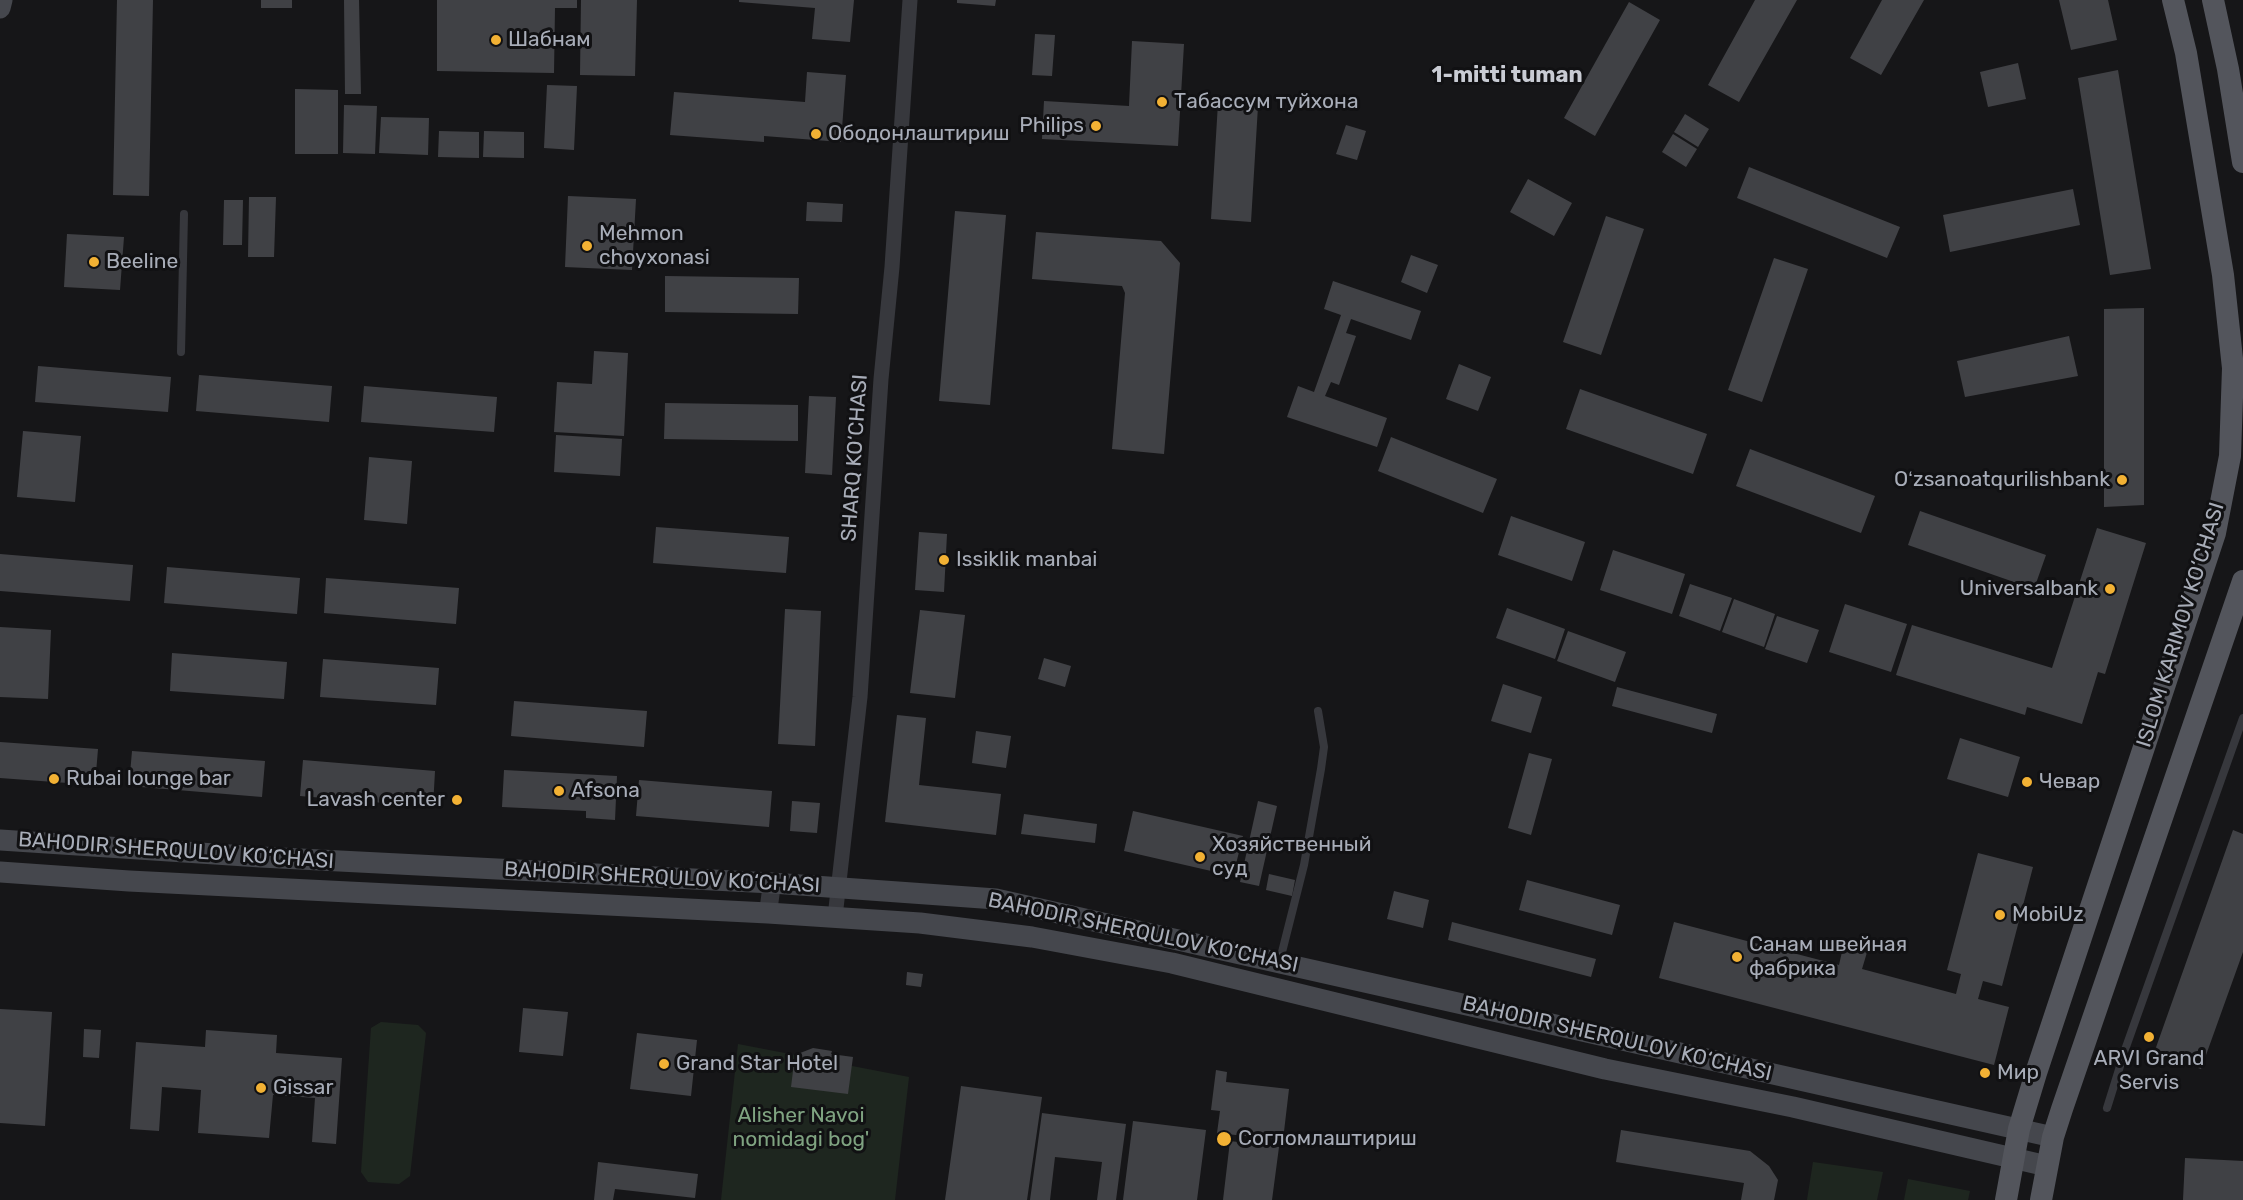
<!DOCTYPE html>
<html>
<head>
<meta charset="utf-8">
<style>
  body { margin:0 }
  canvas { display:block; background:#161618 }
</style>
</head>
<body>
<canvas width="2243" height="1200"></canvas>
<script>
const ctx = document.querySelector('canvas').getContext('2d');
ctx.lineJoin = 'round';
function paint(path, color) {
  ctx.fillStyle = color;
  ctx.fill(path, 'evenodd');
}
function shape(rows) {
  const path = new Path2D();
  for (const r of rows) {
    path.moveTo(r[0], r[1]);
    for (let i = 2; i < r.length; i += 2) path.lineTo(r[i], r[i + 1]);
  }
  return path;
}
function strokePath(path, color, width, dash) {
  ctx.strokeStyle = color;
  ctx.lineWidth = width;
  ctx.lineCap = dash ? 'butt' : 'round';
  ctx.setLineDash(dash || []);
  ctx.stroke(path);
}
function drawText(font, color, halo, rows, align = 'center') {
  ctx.font = font + ' Rubik,sans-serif';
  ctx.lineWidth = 6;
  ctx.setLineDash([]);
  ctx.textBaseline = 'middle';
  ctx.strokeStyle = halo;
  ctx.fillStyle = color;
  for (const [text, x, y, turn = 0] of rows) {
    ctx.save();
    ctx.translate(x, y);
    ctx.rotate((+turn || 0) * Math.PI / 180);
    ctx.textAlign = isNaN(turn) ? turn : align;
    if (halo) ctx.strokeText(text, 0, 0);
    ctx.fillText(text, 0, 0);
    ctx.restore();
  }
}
paint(shape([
  [381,1022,418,1025,426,1033,410,1176,399,1184,368,1182,361,1172,371,1028],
  [738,1044,909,1077,895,1200,721,1200],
  [1813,1162,1883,1172,1877,1200,1807,1200],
  [1908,1179,1970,1191,1968,1200,1904,1200]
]), '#1e261f');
paint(shape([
  [117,0,153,0,149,196,113,195],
  [261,0,292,0,292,8,261,8],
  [344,0,359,0,361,94,345,94],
  [437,0,577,0,577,8,555,8,554,73,437,71],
  [581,0,637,0,635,76,580,75],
  [739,0,854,0,850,42,812,39,815,8,739,2],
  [957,0,996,0,995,6,957,3],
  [1755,0,1797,0,1739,102,1708,85],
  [1882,0,1924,0,1881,75,1850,58],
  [2059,0,2108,0,2117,40,2071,50],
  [1629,2,1660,20,1595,136,1564,118],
  [1035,34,1055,35,1052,76,1032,75],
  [1132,41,1184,44,1178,146,1042,139,1044,101,1129,106],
  [2018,63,2026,99,1988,107,1980,72],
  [2118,70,2151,269,2110,275,2078,78],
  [807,72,846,75,841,142,764,136,764,142,670,135,674,92,805,102],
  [547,85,577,86,574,150,544,148],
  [295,89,338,90,338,154,295,154],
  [1218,103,1258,106,1251,222,1211,219],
  [344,105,377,106,375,154,343,153],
  [1685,114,1709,129,1698,147,1674,132],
  [381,117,429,118,428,155,379,153],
  [1346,125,1366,131,1357,160,1336,154],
  [439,131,479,132,479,158,438,157],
  [484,131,524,132,524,158,483,157],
  [1673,134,1697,149,1686,167,1662,152],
  [1749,167,1900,227,1887,258,1737,198],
  [1528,179,1572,203,1554,236,1510,212],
  [2073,189,2080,225,1950,252,1943,215],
  [568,196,636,199,632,270,565,267],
  [249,197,276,197,274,257,248,257],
  [224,200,243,200,242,245,223,245],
  [807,202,843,204,842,222,806,221],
  [955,211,1006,215,990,405,939,401],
  [1606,216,1644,229,1601,355,1563,342],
  [1036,232,1161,241,1180,263,1164,454,1112,449,1125,293,1122,286,1032,279],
  [67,234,124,237,120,290,64,287],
  [1411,255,1438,265,1427,293,1401,282],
  [1774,258,1808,269,1762,402,1728,390],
  [665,276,799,278,798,314,665,312],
  [1333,281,1421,311,1411,340,1351,319,1346,333,1356,336,1339,385,1331,382,1325,396,1387,418,1377,447,1287,417,1298,386,1314,392,1341,315,1324,309],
  [2144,308,2144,505,2104,507,2104,309],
  [2069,336,2078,376,1965,397,1957,361],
  [594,351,628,353,624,436,554,432,557,382,592,384],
  [1459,364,1491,377,1478,411,1446,399],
  [38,366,171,377,168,412,35,402],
  [199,375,332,386,329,422,196,411],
  [364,386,497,397,494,432,361,422],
  [1580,389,1707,434,1693,474,1566,429],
  [809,396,836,397,832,475,805,473],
  [665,403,798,405,798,441,664,439],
  [23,431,81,436,75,502,17,497],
  [556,435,622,439,620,476,554,472],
  [1391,437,1497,479,1483,513,1378,471],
  [1750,449,1875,496,1861,533,1736,486],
  [369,457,412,461,407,524,364,520],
  [1920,511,2046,555,2034,589,1908,545],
  [1511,516,1585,542,1572,581,1498,555],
  [656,527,789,537,786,573,653,563],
  [2097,528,2146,543,2105,674,2098,672,2082,724,2027,707,2025,715,1896,675,1912,625,2052,668],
  [919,532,947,534,944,592,915,590],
  [1613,550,1685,574,1672,614,1600,590],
  [0,554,133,565,130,601,0,591],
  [167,567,300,578,297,614,164,603],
  [326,578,459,588,456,624,324,613],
  [1690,584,1732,598,1720,631,1679,616],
  [1734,599,1775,614,1764,647,1722,632],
  [1845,604,1907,624,1891,672,1829,652],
  [1507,608,1565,629,1555,659,1496,638],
  [785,609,821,611,815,746,778,744],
  [920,610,965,615,955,698,910,693],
  [1777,616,1819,630,1807,663,1765,649],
  [0,627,51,630,48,699,0,697],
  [1568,631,1626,652,1615,682,1557,661],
  [172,653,287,662,284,699,170,691],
  [1044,658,1071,666,1065,687,1038,679],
  [323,659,439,668,436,705,320,697],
  [1503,684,1542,697,1531,733,1491,721],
  [1617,687,1717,714,1712,733,1612,706],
  [514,701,647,711,644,747,511,736],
  [897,715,926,718,919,785,1001,794,996,835,885,822],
  [976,731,1011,736,1006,768,972,763],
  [1960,738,2020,757,2008,797,1947,779],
  [0,742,98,749,95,785,0,778],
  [132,751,265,761,262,797,129,786],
  [1529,753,1552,759,1531,835,1508,828],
  [303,760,435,771,433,807,300,796],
  [504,770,617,776,615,820,586,818,586,811,502,807],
  [639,780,772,791,769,827,636,816],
  [792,801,820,803,817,833,790,831],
  [1258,801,1277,806,1259,886,1240,882],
  [1133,811,1243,836,1233,876,1124,851],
  [1024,814,1097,824,1095,843,1021,834],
  [2233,830,2243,834,2243,952,2201,1069,2154,1053],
  [1978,853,2033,867,2002,986,1983,981,1978,999,2009,1007,1994,1065,1659,978,1674,922,1839,965,1844,943,1868,949,1862,969,1956,994,1961,974,1947,970],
  [1269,874,1295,880,1292,896,1266,890],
  [1527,880,1620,905,1612,935,1519,910],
  [1394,891,1429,900,1423,928,1387,919],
  [1452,922,1596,959,1591,977,1448,940],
  [907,972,923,974,921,987,906,985],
  [523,1008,568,1012,563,1056,519,1052],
  [0,1009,52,1012,45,1126,0,1123],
  [84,1029,101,1030,99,1058,83,1057],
  [206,1030,277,1035,276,1053,342,1058,336,1144,312,1142,315,1098,273,1095,269,1138,198,1133,201,1090,162,1087,159,1131,130,1129,136,1042,205,1047],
  [637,1033,697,1040,691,1096,630,1089],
  [813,1048,832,1051,831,1054,853,1057,848,1094,791,1087,795,1055],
  [1216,1070,1227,1072,1226,1082,1289,1089,1283,1140,1217,1133,1220,1111,1211,1110],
  [961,1086,1042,1097,1027,1200,945,1200],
  [1042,1113,1126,1124,1116,1200,1097,1200,1102,1162,1055,1157,1050,1200,1030,1200],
  [1133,1121,1206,1130,1197,1200,1123,1200],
  [1621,1130,1750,1151,1769,1166,1778,1180,1774,1200,1741,1200,1744,1183,1616,1162],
  [1230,1141,1279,1147,1272,1200,1223,1200],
  [2185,1158,2243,1161,2243,1200,2183,1200],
  [598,1162,698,1174,695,1198,615,1189,613,1200,594,1200]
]), '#404145');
strokePath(shape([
  [181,352,184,214],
  [1280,960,1304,865,1321,769,1324,747,1318,711],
  [2107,1108,2126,1047,2243,718]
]), '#37383d', 8);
strokePath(shape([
  [835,917,860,697,881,379,892,267,910,0]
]), '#37383d', 15);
strokePath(shape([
  [768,913,772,883]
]), '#37383d', 18);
strokePath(shape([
  [0,8,2,0],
  [0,840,261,857,772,883,996,899,2053,1137],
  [0,872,129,881,768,913,920,923,1032,937,1172,963,1605,1069,1793,1107,2047,1166]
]), '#45474d', 21);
strokePath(shape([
  [2213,0,2228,69,2243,162],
  [2006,1200,2019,1129,2036,1073,2215,533,2230,456,2233,368,2223,275,2186,53,2173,0],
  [2041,1200,2053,1137,2062,1109,2243,581]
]), '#53555c', 22);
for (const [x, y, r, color] of [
  [496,40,6,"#f2b134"],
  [1162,102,6,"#f2b134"],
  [1096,126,6,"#f2b134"],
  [816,134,6,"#f2b134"],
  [587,246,6,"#f2b134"],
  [94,262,6,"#f2b134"],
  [2122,480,6,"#f2b134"],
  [944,560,6,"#f2b134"],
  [2110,589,6,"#f2b134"],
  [54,779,6,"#f2b134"],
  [2027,782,6,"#f2b134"],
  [559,791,6,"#f2b134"],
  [457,800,6,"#f2b134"],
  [1200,857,6,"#f2b134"],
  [2000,915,6,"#f2b134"],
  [1737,957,6,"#f2b134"],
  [2149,1037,6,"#f2b134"],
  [664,1064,6,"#f2b134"],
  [1985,1073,6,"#f2b134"],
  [261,1088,6,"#f2b134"],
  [1224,1139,8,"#f2b134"]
]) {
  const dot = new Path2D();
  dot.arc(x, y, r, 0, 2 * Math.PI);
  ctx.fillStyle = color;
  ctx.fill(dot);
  strokePath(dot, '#111113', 2);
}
drawText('21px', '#a8adb8', '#111113', [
  ["Шабнам",508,40],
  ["Табассум туйхона",1174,102],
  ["Philips",1084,126,"right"],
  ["Ободонлаштириш",828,134],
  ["Mehmon",599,234],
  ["choyxonasi",599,258],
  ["Beeline",106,262],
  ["Oʻzsanoatqurilishbank",2110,480,"right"],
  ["Issiklik manbai",956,560],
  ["Universalbank",2098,589,"right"],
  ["Rubai lounge bar",66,779],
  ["Чевар",2039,782],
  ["Afsona",571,791],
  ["Lavash center",445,800,"right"],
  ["Хозяйственный",1212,845],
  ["суд",1212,869],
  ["MobiUz",2012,915],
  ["Санам швейная",1749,945],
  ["фабрика",1749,969],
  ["ARVI Grand",2149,1059,"center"],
  ["Servis",2149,1083,"center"],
  ["Grand Star Hotel",676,1064],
  ["Мир",1997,1073],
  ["Gissar",273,1088],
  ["Согломлаштириш",1238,1139]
], 'left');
drawText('21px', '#a8adb8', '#111113', [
  ["SHARQ KO‘CHASI",855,458,-86],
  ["ISLOM KARIMOV KO‘CHASI",2181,625,-73],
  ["BAHODIR SHERQULOV KO‘CHASI",176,851,4],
  ["BAHODIR SHERQULOV KO‘CHASI",662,878,3],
  ["BAHODIR SHERQULOV KO‘CHASI",1143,933,12],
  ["BAHODIR SHERQULOV KO‘CHASI",1617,1039,13]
]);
drawText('21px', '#7fa381', '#111113', [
  ["Alisher Navoi",801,1116],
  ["nomidagi bog'",801,1140]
]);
drawText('bold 22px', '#c9ccd4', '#111113', [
  ["1-mitti tuman",1507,76]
]);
</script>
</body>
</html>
